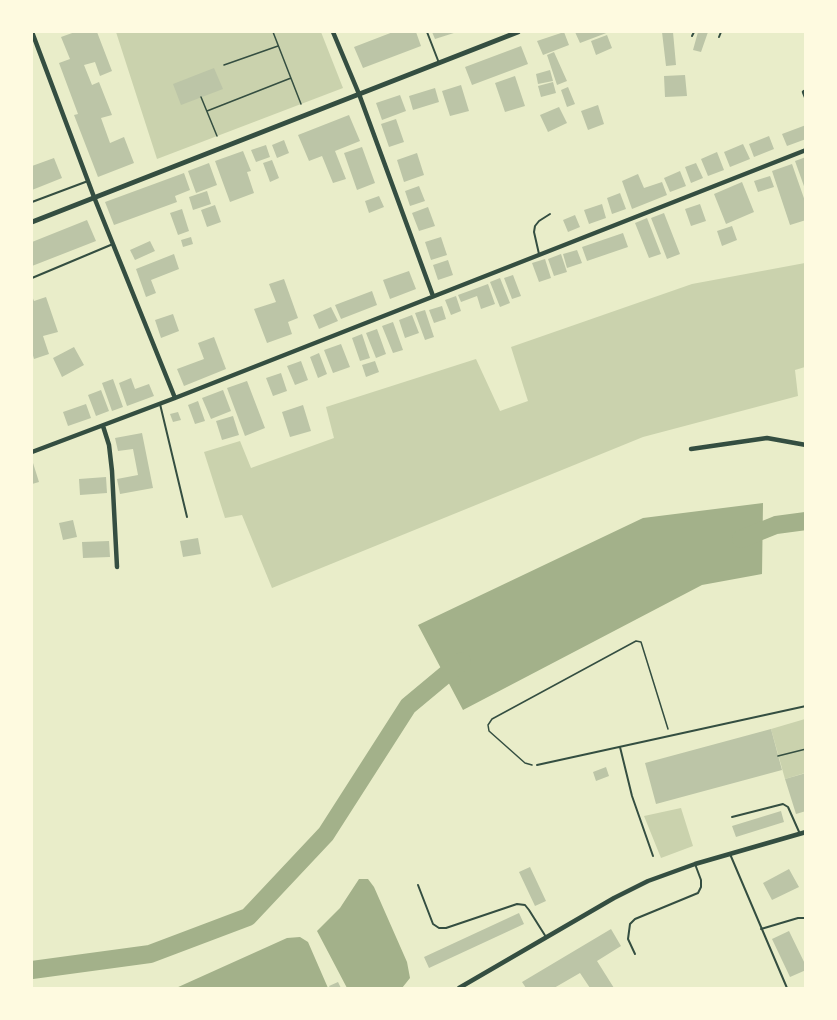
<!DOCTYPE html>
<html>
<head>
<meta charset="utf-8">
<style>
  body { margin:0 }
  #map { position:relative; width:837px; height:1020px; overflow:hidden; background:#e9edc9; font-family:"Asap Condensed",sans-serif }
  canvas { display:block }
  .frame { position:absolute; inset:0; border:33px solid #fefae0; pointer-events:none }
</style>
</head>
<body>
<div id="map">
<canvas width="837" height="1020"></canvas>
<div class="frame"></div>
</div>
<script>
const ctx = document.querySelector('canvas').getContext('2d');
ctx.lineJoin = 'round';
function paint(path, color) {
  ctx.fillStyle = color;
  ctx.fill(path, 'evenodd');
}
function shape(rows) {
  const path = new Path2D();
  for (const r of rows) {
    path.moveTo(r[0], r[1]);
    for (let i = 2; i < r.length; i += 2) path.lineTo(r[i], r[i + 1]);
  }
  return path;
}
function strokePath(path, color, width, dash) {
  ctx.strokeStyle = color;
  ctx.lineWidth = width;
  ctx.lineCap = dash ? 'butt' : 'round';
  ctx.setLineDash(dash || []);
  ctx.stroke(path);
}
paint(shape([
  [116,32,321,32,343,88,157,159],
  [805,263,805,367,795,370,798,396,643,437,272,588,242,515,225,518,204,452,240,441,251,468,334,438,326,407,476,359,500,411,528,401,511,347,692,284],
  [805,719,805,773,785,779,771,729],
  [681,808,693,846,661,858,644,816]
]), '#cad2ad');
paint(shape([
  [763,503,762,574,702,585,463,710,418,625,643,518],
  [359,879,368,879,374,887,407,962,410,978,402,988,347,988,317,931,340,908],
  [300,937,308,942,328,988,176,988,287,938]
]), '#a3b18a');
strokePath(shape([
  [741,539,776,525,806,521],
  [32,970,150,954,248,917,326,834,408,706,462,661]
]), '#a3b18a', 18);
paint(shape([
  [75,32,97,32,112,71,100,76,95,62,84,65,92,85,99,82,112,115,101,118,110,143,124,137,134,163,98,177,74,115,78,114,59,63,70,59,61,37],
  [393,32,416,32,421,46,363,68,354,47],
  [432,32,457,32,435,39],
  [564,32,569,45,543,55,537,41],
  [575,32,609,32,580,43],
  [662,32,673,32,676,65,666,66],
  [698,32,708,32,701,52,693,50],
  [607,35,612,48,596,55,591,41],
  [521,46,528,64,472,85,465,67],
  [554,52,567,81,557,85,547,55],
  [214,68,223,89,181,105,173,84],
  [550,70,553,81,538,84,536,74],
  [685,75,687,96,665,97,664,76],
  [515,76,525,106,505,112,495,83],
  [553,82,556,93,541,97,538,86],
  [461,85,469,111,450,116,442,91],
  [568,87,575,104,567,107,561,90],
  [435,88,439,102,413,110,409,96],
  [400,95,406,111,382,120,376,103],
  [598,105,604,124,588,130,581,111],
  [559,107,567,123,548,132,540,115],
  [349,115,360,141,335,151,346,179,333,183,322,156,309,161,298,135],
  [396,119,404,142,389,147,381,124],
  [806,125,806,139,787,146,782,134],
  [769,136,774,149,754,157,749,144],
  [284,140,289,153,277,158,272,145],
  [743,144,750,159,730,167,724,152],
  [266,145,270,157,256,162,251,150],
  [362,147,375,183,357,190,344,153],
  [243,151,251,171,247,172,254,193,230,202,215,161],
  [717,152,724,170,708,176,701,159],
  [417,153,424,175,404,182,397,160],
  [806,157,806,189,805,189,795,161],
  [54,158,62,178,32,190,32,166],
  [272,160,279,178,270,182,263,163],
  [209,163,217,185,196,193,188,171],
  [696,163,703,178,691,183,685,167],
  [792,164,806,204,806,220,790,225,772,171],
  [680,171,686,186,670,192,664,178],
  [184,173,190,190,175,196,177,202,114,225,105,202],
  [638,174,644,188,662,182,667,195,632,209,622,181],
  [770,176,774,187,758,192,754,181],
  [742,182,754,212,726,224,714,194],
  [419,186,425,201,410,206,405,191],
  [207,191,211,204,193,210,189,197],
  [620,193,626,209,612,214,607,198],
  [379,196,384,207,369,213,365,201],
  [602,204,606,218,589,224,584,210],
  [700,204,706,221,691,226,685,209],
  [215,205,221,222,207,227,201,210],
  [428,207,435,226,419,231,412,213],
  [182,209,189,231,178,235,170,213],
  [664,213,680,254,667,259,651,218],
  [575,215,580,227,568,232,563,220],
  [647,218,661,254,649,258,635,223],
  [87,220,96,241,32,266,32,242],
  [732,226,737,240,722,246,717,231],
  [623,233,628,247,587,261,582,247],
  [191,237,193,244,183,247,181,240],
  [441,237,447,255,431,260,425,242],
  [150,241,155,251,135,260,130,250],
  [577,250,582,263,567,268,563,254],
  [174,254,179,269,151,280,156,293,146,297,136,269],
  [561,254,567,272,554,276,548,259],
  [545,259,551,278,539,282,532,263],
  [448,260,453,275,438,280,433,265],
  [409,271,416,289,390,299,383,280],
  [513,275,521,296,512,299,504,278],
  [500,278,510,303,500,307,490,282],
  [284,279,298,318,288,322,292,334,267,343,254,309,276,302,269,284],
  [488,284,495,304,481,309,477,296,461,302,458,295],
  [372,291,377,305,341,319,335,305],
  [32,296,34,301,46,297,58,332,43,336,49,354,34,359,32,352],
  [456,296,461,311,451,315,445,300],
  [442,306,446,319,434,323,429,310],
  [331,307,338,321,319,329,313,315],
  [425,310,434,337,425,340,415,313],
  [173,314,179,331,161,338,155,320],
  [412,315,419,333,405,338,399,320],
  [393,322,403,350,393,353,382,326],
  [377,329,386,354,376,358,366,333],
  [362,334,370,358,360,361,352,338],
  [214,337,226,369,184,386,177,369,204,359,198,343],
  [341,344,350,367,333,373,324,350],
  [74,347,84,365,62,377,53,358],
  [319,353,327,374,318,378,310,357],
  [301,361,308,380,295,385,287,366],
  [375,361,379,372,366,377,362,365],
  [281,373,287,391,273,396,266,378],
  [131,378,135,389,149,384,154,396,127,406,119,383],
  [113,379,123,407,112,411,102,383],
  [247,381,265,428,245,436,227,388],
  [101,390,109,411,96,416,88,395],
  [223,390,231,411,211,419,202,398],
  [198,401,205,421,195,424,188,405],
  [86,404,91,418,68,426,63,412],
  [303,405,311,431,290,437,282,412],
  [178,412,181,420,173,422,170,414],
  [233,416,239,435,222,440,216,421],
  [142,433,153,488,120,494,117,479,138,475,133,449,118,451,115,438],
  [32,463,33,463,39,482,32,484],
  [106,477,107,493,80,495,79,479],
  [73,520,77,537,63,540,59,523],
  [198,538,201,554,183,557,180,541],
  [109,541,110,557,83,558,82,542],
  [771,729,782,770,656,804,645,763],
  [606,767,609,776,596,781,593,772],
  [806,773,806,811,796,814,785,779],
  [781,811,784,822,736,837,732,826],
  [530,867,546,901,535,906,519,872],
  [789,869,799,887,772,900,763,883],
  [519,913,524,924,429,968,424,957],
  [611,929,621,946,597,961,614,988,590,988,580,973,554,988,526,988,522,982],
  [789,931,806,966,806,970,790,977,772,939],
  [338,982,341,988,330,988,329,986]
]), '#bcc5a7');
strokePath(shape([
  [273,32,301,104],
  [224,65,278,46],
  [201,97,217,136],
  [207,111,291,78],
  [778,756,806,749],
  [532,765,525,763,489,731,488,725,492,719,636,641,641,642,668,729]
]), '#344e41', 1.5);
strokePath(shape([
  [427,32,439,63],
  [692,36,694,32],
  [719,37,721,32],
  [32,202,88,181],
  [539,254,534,232,535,226,539,221,550,214],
  [32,278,113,244],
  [160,404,187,517],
  [620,747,632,796,653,856],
  [537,765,806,706],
  [732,817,783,804,788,807,800,834],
  [730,854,787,988],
  [418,885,433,924,439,928,446,928,517,904,525,905,529,910,546,937],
  [761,929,798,918,806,918],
  [635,954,628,939,630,924,635,919,698,893,701,887,701,880,695,864]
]), '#344e41', 2);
strokePath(shape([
  [32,32,94,197,175,398],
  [333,32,359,94,433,296],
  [804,92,806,97],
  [103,426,109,445,112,471,117,567],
  [691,449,767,438,806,445],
  [32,452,175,398,806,150],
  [459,988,614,898,648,881,695,864,806,832]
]), '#344e41', 4.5);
strokePath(shape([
  [32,222,518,32]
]), '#344e41', 5);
</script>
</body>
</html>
